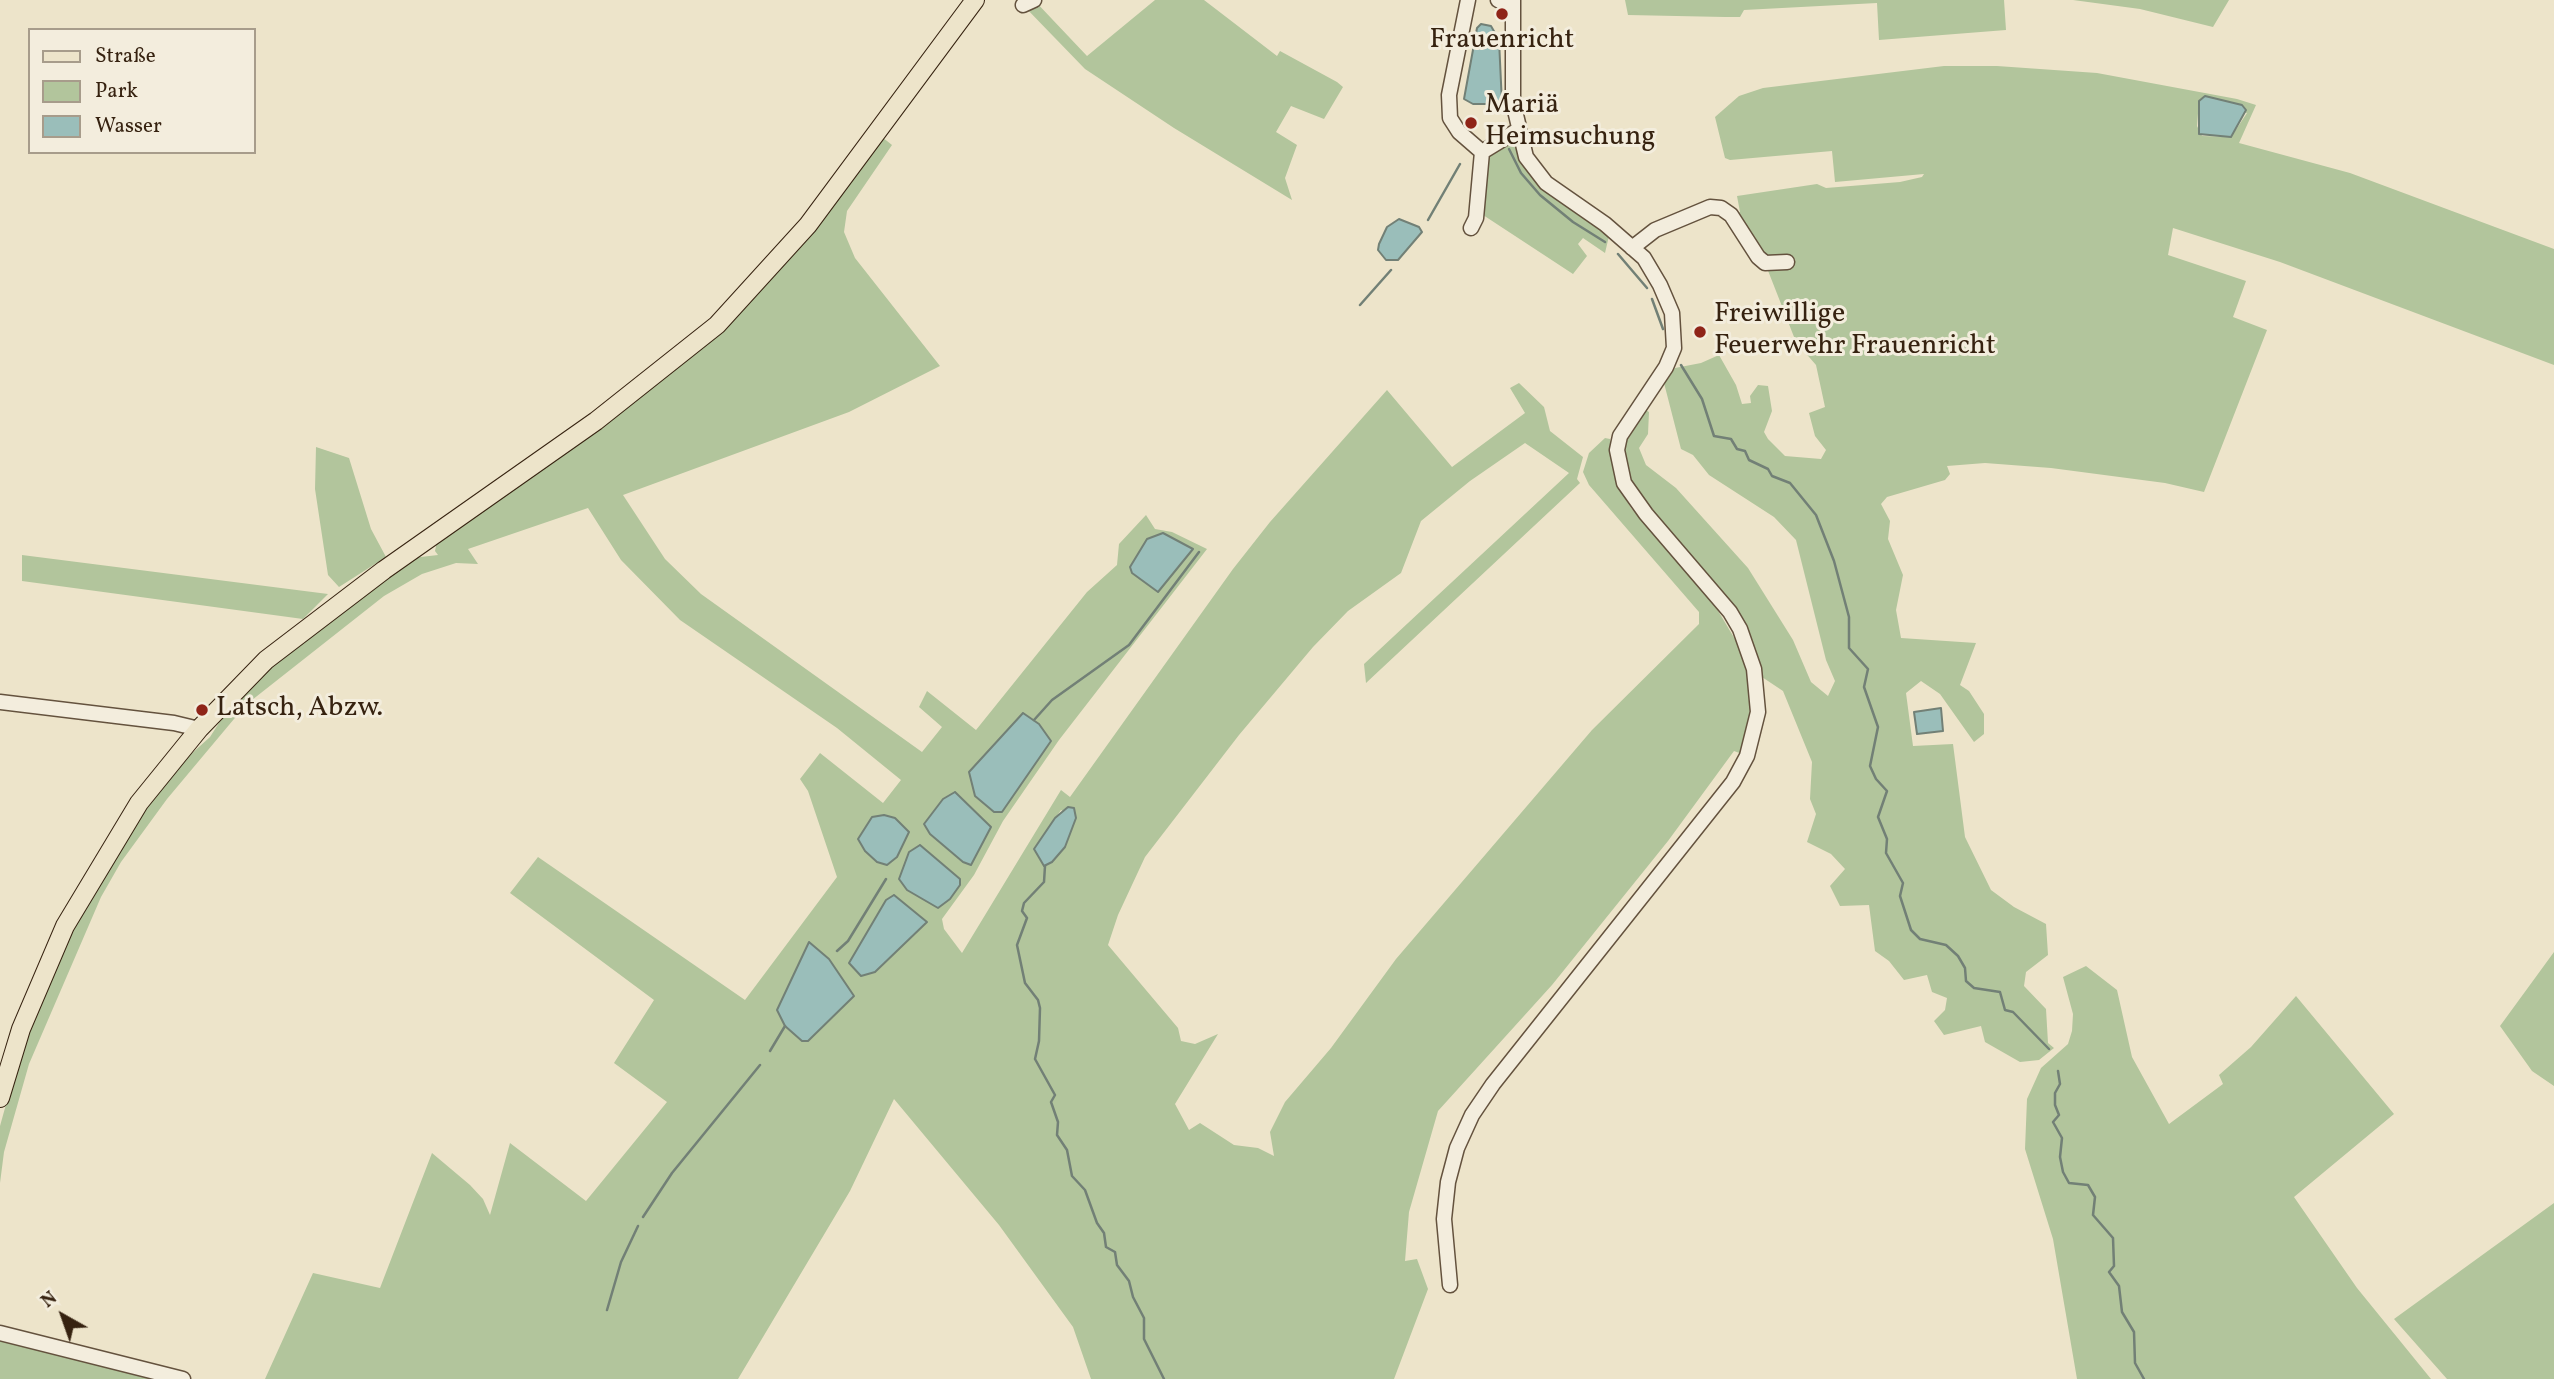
<!DOCTYPE html>
<html>
<head>
<meta charset="utf-8">
<style>
  body { margin:0 }
  #map { position:relative; width:2554px; height:1379px; overflow:hidden; background:#ede4ca; font-family:Vollkorn,serif }
  canvas { display:block }
  .legend { position:absolute; left:28px; top:28px; width:228px; height:126px; box-sizing:border-box; background:#f3eddd; border:2px solid #a79c8b; margin:0; padding:9px 12px; list-style:none; font-size:21px; color:#362210 }
  .legend li { display:flex; align-items:center; gap:14px; height:35px }
  .legend b { width:35px; border:2px solid #a79c8b }
  .north { position:absolute; left:28px; top:1281px; width:70px; height:70px; -webkit-text-stroke:5px #f3eddd; paint-order:stroke; rotate:320deg; font-size:19px; font-weight:700; line-height:28px; text-align:center; color:#362210 }
  .north::after { content:''; display:block; margin:auto; width:24px; height:32px; background:#362210; clip-path:polygon(50% 0,100% 100%,50% 72%,0 100%) }
</style>
</head>
<body>
<div id="map">
<canvas width="2554" height="1379"></canvas>
<ul class="legend">
<li><b style="height:9px;background:#ede4ca"></b>Straße</li>
<li><b style="height:19px;background:#b2c59c"></b>Park</li>
<li><b style="height:19px;background:#9abeba"></b>Wasser</li>
</ul>
<div class="north">N</div>
</div>
<script>
const ctx = document.querySelector('canvas').getContext('2d');
ctx.lineJoin = 'round';
function paint(path, color) {
  ctx.fillStyle = color;
  ctx.fill(path, 'evenodd');
}
function shape(rows) {
  const path = new Path2D();
  for (const r of rows) {
    path.moveTo(r[0], r[1]);
    for (let i = 2; i < r.length; i += 2) path.lineTo(r[i], r[i + 1]);
  }
  return path;
}
function strokePath(path, color, width, dash) {
  ctx.strokeStyle = color;
  ctx.lineWidth = width;
  ctx.lineCap = dash ? 'butt' : 'round';
  ctx.setLineDash(dash || []);
  ctx.stroke(path);
}
function drawText(font, color, halo, rows, align = 'center') {
  ctx.font = font + ' Vollkorn,serif';
  ctx.lineWidth = 6;
  ctx.setLineDash([]);
  ctx.textBaseline = 'middle';
  ctx.strokeStyle = halo;
  ctx.fillStyle = color;
  for (const [text, x, y, turn = 0] of rows) {
    ctx.save();
    ctx.translate(x, y);
    ctx.rotate((+turn || 0) * Math.PI / 180);
    ctx.textAlign = isNaN(turn) ? turn : align;
    if (halo) ctx.strokeText(text, 0, 0);
    ctx.fillText(text, 0, 0);
    ctx.restore();
  }
}
paint(shape([
  [1034,0,1087,56,1155,0,1204,0,1277,56,1280,51,1337,82,1343,87,1324,119,1291,106,1276,132,1297,145,1285,178,1292,200,1174,128,1085,69,1023,5],
  [1625,0,2004,0,2006,30,1879,40,1877,3,1744,10,1740,17,1725,17,1628,15],
  [2073,0,2229,0,2213,27,2140,9],
  [1944,66,1997,66,2097,73,2237,99,2256,105,2239,143,2350,173,2554,249,2554,365,2280,262,2173,228,2168,255,2246,281,2233,317,2267,330,2204,492,2165,483,2051,468,1985,463,1947,466,1950,474,1945,480,1887,497,1881,504,1890,521,1888,539,1903,575,1896,610,1901,638,1976,643,1960,685,1969,691,1984,714,1984,734,1974,742,1940,694,1921,681,1906,693,1913,746,1953,744,1965,837,1991,890,2014,907,2046,924,2048,955,2026,972,2024,986,2046,1009,2048,1043,2054,1048,2039,1060,2020,1062,1985,1042,1981,1026,1944,1035,1934,1021,1945,1010,1947,998,1932,992,1927,975,1904,980,1889,961,1875,951,1869,905,1840,906,1830,886,1845,869,1831,854,1807,842,1816,814,1810,799,1812,762,1783,691,1762,677,1750,639,1627,479,1622,449,1630,425,1644,409,1649,412,1648,434,1639,448,1646,465,1676,488,1748,568,1793,640,1811,682,1828,696,1835,681,1826,660,1796,540,1774,517,1709,475,1693,455,1681,449,1664,383,1675,368,1701,363,1719,355,1736,385,1742,404,1751,403,1750,396,1758,385,1768,386,1772,411,1764,432,1768,439,1785,456,1821,459,1826,450,1815,436,1809,413,1825,407,1816,365,1796,342,1765,263,1731,215,1740,212,1737,196,1817,184,1826,188,1900,182,1922,177,1924,174,1835,182,1832,151,1730,160,1725,158,1715,117,1739,96,1763,88],
  [2199,101,2247,113,2231,137,2202,136,2197,126],
  [882,137,892,145,847,211,844,232,855,258,940,366,849,412,623,495,665,559,701,594,922,752,942,727,919,707,927,691,976,730,1087,592,1117,565,1119,544,1146,515,1155,529,1172,532,1207,549,1059,740,1003,821,974,875,942,919,944,929,962,953,1061,790,1070,797,1233,569,1270,522,1387,390,1452,467,1525,413,1510,388,1519,383,1544,407,1550,431,1583,457,1577,479,1580,483,1366,683,1364,664,1569,473,1525,443,1470,481,1421,521,1401,573,1348,611,1313,647,1239,735,1145,857,1118,915,1108,945,1178,1028,1181,1041,1195,1044,1218,1034,1175,1104,1189,1130,1200,1123,1234,1145,1258,1148,1274,1156,1270,1132,1285,1102,1331,1048,1396,959,1592,730,1699,624,1699,612,1589,485,1583,472,1589,453,1605,438,1610,439,1619,488,1631,508,1717,609,1742,651,1751,696,1751,720,1742,754,1734,751,1668,841,1552,985,1438,1111,1409,1212,1405,1261,1417,1259,1428,1289,1394,1379,1091,1379,1073,1327,999,1225,894,1099,850,1191,738,1379,265,1379,313,1273,380,1288,432,1153,470,1185,483,1199,490,1215,510,1143,586,1201,667,1102,614,1063,654,1000,510,893,538,857,745,1000,837,877,808,791,800,779,820,753,883,803,901,780,837,728,680,620,621,560,588,508,468,549,478,564,456,563,422,574,384,596,252,700,234,719,167,799,121,862,101,897,29,1064,4,1152,0,1183,0,1126,20,1054,33,1016,92,889,169,774,210,737,226,712,271,665,412,558,438,555,435,551,437,541,624,408,714,338,796,251],
  [1061,810,1076,818,1065,847,1052,862,1044,866,1034,849],
  [1508,143,1516,148,1524,166,1544,190,1609,236,1605,253,1583,238,1578,244,1587,256,1573,274,1480,213,1484,159],
  [316,447,349,458,371,529,386,557,339,587,328,575,315,489],
  [22,555,328,594,303,619,22,581],
  [2554,952,2554,1086,2532,1071,2500,1026],
  [2086,966,2117,990,2132,1057,2169,1124,2223,1084,2219,1075,2251,1047,2296,996,2394,1114,2294,1197,2357,1288,2431,1379,2077,1379,2053,1239,2025,1149,2027,1099,2041,1068,2068,1044,2072,1031,2073,1014,2063,977],
  [2554,1203,2554,1379,2447,1379,2394,1319],
  [0,1331,183,1379,0,1379]
]), '#b2c59c');
const water = shape([
  [1481,24,1491,26,1499,40,1502,104,1473,104,1464,99,1477,28,1481,24],
  [2205,96,2242,105,2246,110,2231,137,2199,134,2199,101,2205,96],
  [1399,219,1419,227,1422,232,1398,260,1386,260,1378,250,1379,244,1387,227,1399,219],
  [1163,533,1193,549,1158,592,1132,573,1130,567,1147,539,1163,533],
  [1941,708,1943,731,1917,734,1914,712,1941,708],
  [1023,713,1039,724,1051,741,1002,812,994,812,975,796,969,772,1023,713],
  [955,792,991,827,971,865,963,862,930,834,924,824,943,799,955,792],
  [1068,807,1074,808,1076,818,1065,847,1052,862,1044,866,1034,849,1055,818,1068,807],
  [884,815,895,818,909,832,897,857,887,865,877,862,865,851,858,839,872,817,884,815],
  [920,845,960,879,960,885,950,899,938,908,907,890,899,879,909,852,920,845],
  [894,895,927,922,875,972,861,976,849,963,886,900,894,895],
  [809,942,829,959,854,996,808,1041,802,1041,785,1026,777,1010,809,942]
]);
paint(water, '#9abeba');
strokePath(water, '#728076', 2);
strokePath(shape([
  [1509,149,1521,173,1540,195,1573,222,1605,242],
  [1428,220,1460,164],
  [1618,254,1647,288],
  [1652,299,1663,329],
  [1360,305,1391,270],
  [1681,365,1702,399,1714,436,1731,439,1737,449,1745,451,1749,460,1768,469,1772,476,1790,483,1816,515,1834,561,1849,617,1849,648,1868,669,1864,687,1878,727,1870,766,1876,779,1887,791,1878,817,1887,839,1886,853,1903,883,1900,896,1911,930,1920,939,1946,945,1958,956,1965,968,1966,981,1974,988,2000,992,2005,1010,2013,1012,2049,1049],
  [1034,720,1052,700,1129,645,1199,552],
  [1045,866,1044,882,1024,903,1022,911,1027,918,1017,945,1025,983,1038,1000,1040,1008,1039,1041,1035,1059,1055,1095,1051,1102,1058,1122,1057,1135,1067,1150,1072,1176,1085,1190,1097,1223,1104,1233,1106,1247,1115,1252,1117,1265,1129,1281,1133,1297,1144,1318,1144,1339,1164,1379],
  [837,951,848,941,886,879],
  [770,1051,785,1026],
  [2058,1071,2060,1084,2055,1093,2055,1105,2059,1115,2053,1122,2062,1138,2060,1157,2063,1172,2069,1183,2088,1185,2095,1197,2093,1215,2113,1238,2114,1266,2109,1272,2119,1286,2122,1312,2134,1332,2135,1363,2144,1379],
  [643,1217,672,1173,760,1065],
  [607,1310,621,1262,638,1226]
]), '#728076', 2.5);
const minor = shape([
  [1468,0,1449,95,1450,118,1459,132,1482,152,1518,130],
  [1498,0,1512,6],
  [1023,5,1034,0],
  [1471,228,1476,218,1482,152],
  [1632,248,1655,230,1710,207,1721,208,1731,215,1758,257,1765,263,1787,262],
  [0,702,174,723,199,729],
  [1450,1285,1444,1219,1448,1182,1457,1148,1472,1115,1493,1084,1733,782,1747,756,1758,712,1754,669,1740,629,1730,612,1646,514,1624,483,1617,450,1620,436,1666,367,1674,348,1672,313,1660,285,1644,258,1605,224,1546,183,1526,157,1513,102,1513,0],
  [0,1333,183,1379]
]);
const major = shape([
  [0,1098,21,1029,65,926,139,803,199,729,266,660,384,570,596,421,717,325,808,225,975,0]
]);
strokePath(minor, '#64523e', 17);
strokePath(major, '#362210', 20);
strokePath(minor, '#f3eddd', 14);
strokePath(major, '#ede4ca', 18);
for (const [x, y, r, color] of [
  [1502,14,7,"#8f2418"],
  [1471,123,7,"#8f2418"],
  [1700,332,7,"#8f2418"],
  [202,710,7,"#8f2418"]
]) {
  const dot = new Path2D();
  dot.arc(x, y, r, 0, 2 * Math.PI);
  ctx.fillStyle = color;
  ctx.fill(dot);
  strokePath(dot, '#f3eddd', 2.5);
}
drawText('28px', '#362210', '#f3eddd', [
  ["Frauenricht",1502,42,"center"],
  ["Mariä",1485,107],
  ["Heimsuchung",1485,139],
  ["Freiwillige",1714,316],
  ["Feuerwehr Frauenricht",1714,348],
  ["Latsch, Abzw.",216,710]
], 'left');
</script>
</body>
</html>
